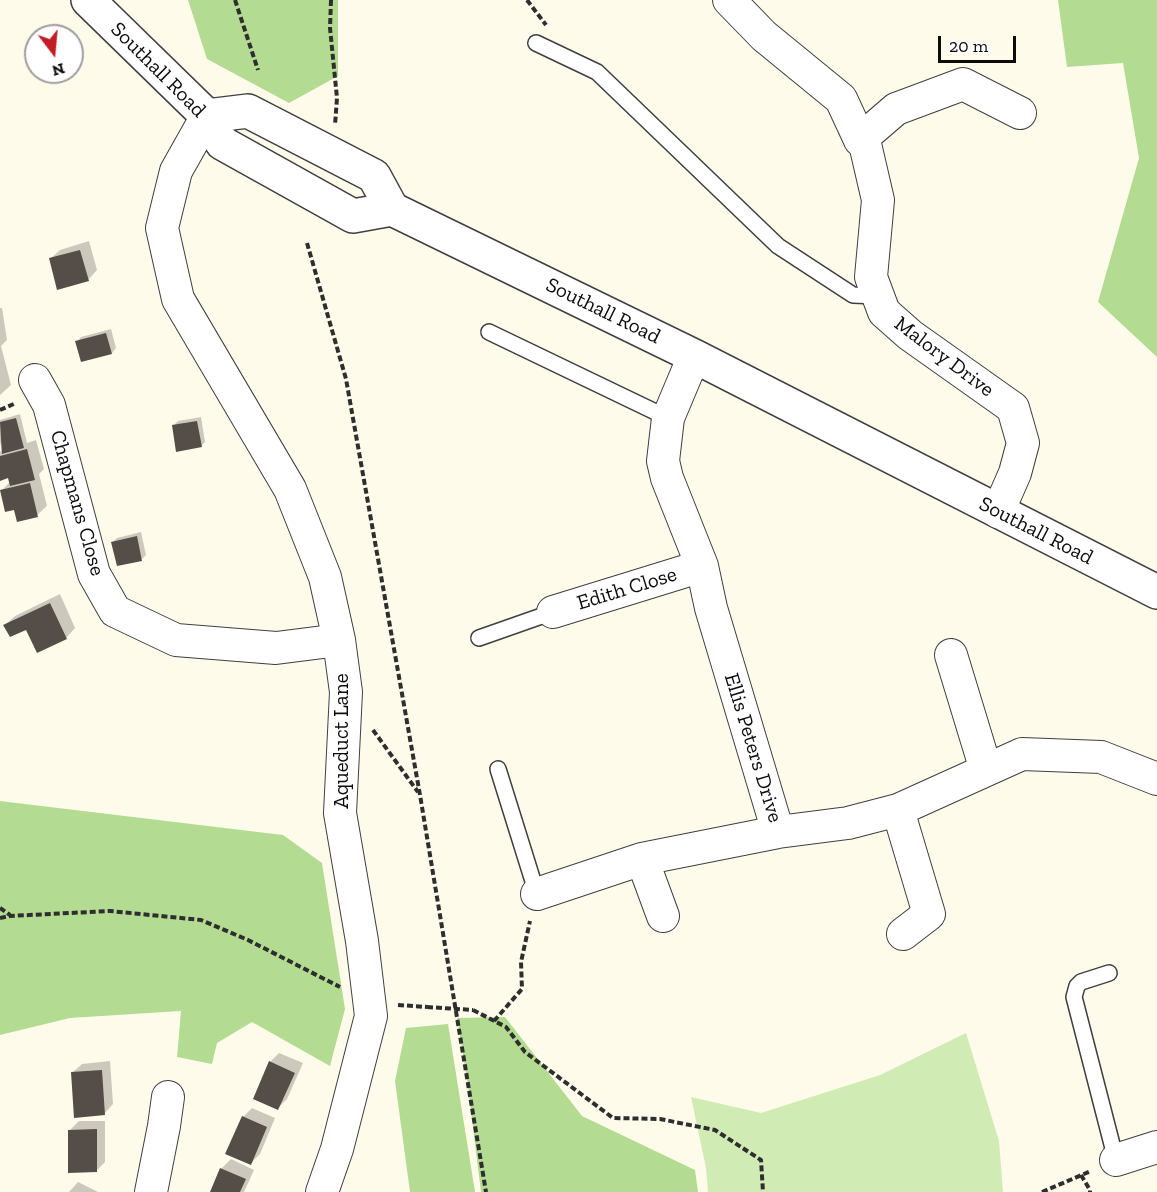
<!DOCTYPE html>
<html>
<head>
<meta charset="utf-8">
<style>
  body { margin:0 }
  #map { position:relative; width:1157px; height:1192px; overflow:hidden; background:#fffbeb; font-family:"Zilla Slab",serif }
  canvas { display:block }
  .north { position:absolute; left:24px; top:24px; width:60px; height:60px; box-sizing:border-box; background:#fff; border:2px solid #9e9e9e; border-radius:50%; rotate:164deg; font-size:16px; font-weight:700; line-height:24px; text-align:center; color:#0c0c0c }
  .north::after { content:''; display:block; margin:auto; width:21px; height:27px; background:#c21e25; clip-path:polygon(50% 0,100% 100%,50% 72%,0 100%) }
  .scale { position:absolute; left:938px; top:36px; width:78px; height:27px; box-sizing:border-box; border:3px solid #0c0c0c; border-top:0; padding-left:8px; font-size:18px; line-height:21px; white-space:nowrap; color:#0c0c0c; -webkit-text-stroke:4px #fff; paint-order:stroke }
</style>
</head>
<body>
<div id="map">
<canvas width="1157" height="1192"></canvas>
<div class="north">N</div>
<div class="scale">20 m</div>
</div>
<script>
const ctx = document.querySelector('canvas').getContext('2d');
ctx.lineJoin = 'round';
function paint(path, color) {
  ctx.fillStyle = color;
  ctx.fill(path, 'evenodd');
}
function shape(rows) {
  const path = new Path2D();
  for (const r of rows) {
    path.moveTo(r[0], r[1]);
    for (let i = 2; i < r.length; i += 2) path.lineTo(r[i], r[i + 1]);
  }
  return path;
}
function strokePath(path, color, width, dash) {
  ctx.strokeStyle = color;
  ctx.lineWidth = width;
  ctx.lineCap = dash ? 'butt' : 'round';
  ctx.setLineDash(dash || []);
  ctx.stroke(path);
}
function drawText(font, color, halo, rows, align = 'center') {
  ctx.font = font + ' "Zilla Slab",serif';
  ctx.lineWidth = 6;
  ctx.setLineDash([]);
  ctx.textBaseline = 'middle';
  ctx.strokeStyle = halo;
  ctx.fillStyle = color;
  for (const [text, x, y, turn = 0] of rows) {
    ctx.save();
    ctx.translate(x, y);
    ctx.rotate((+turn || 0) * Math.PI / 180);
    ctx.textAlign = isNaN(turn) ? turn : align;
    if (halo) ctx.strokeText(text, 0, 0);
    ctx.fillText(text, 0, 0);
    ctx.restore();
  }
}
paint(shape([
  [966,1033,999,1141,1003,1192,708,1192,706,1168,691,1097,761,1113,880,1075]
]), '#d0ebb3');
paint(shape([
  [188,0,338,0,338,76,289,103,207,59],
  [1058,0,1157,0,1157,357,1098,302,1139,158,1123,63,1067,67],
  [0,801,283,835,322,863,345,1009,330,1066,252,1022,217,1043,212,1064,177,1057,181,1011,70,1018,0,1035],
  [505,1017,582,1116,695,1170,698,1192,481,1192,467,1079,457,1018],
  [448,1024,475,1192,410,1192,395,1081,406,1028]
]), '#b3dc92');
paint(shape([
  [89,241,97,270,88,280,50,259,60,250],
  [0,308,2,308,7,340,1,346,11,385,0,395],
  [111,329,116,348,112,353,77,342,81,337],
  [20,414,27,443,36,440,44,469,39,474,47,506,37,515,15,508,1,491,10,482,9,477,0,479,0,452,2,450,0,442,0,420],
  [201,417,205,442,201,446,173,426,178,421],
  [141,532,146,555,142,559,118,565,113,542,117,538],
  [60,594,75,628,66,638,27,628,5,625,15,616],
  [279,1053,303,1063,287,1099,278,1108,270,1062],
  [110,1061,113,1104,104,1114,72,1073,82,1064],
  [252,1108,275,1118,260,1154,251,1163,243,1117],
  [79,1121,105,1121,105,1162,96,1171,70,1130],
  [231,1159,254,1170,244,1192,211,1192,221,1169],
  [78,1182,98,1192,69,1192]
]), '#0003');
paint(shape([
  [80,250,89,281,57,290,49,258],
  [106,333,112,354,81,362,75,341],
  [16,418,24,448,2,454,0,422],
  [197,421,202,447,176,452,172,425],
  [27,449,35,480,10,486,8,478,0,481,0,456],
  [30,483,38,517,17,522,14,510,5,512,0,490],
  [137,536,142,561,117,566,111,542],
  [50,603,67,639,37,653,26,630,10,637,3,625],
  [269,1061,295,1073,278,1110,253,1099],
  [102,1070,105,1115,74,1118,71,1072],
  [242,1116,267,1127,251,1165,225,1154],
  [97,1129,97,1172,68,1173,68,1130],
  [220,1168,246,1179,240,1192,210,1192]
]), '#554d48');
const service = shape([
  [536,43,597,72,778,246,853,295,878,296],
  [489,332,668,418],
  [479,638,553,612],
  [498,769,537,894],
  [1109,973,1081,982,1077,986,1074,997,1116,1160]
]);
const minor = shape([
  [729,0,764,36,841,99,860,140,865,144,878,200,871,277,884,312,910,335,1013,408,1023,443,1015,473,998,512],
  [207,116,176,171,162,228,178,299,290,489,325,577,339,640,346,692,340,813,362,941,371,1016,337,1149,322,1192],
  [860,140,896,109,963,84,1020,113],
  [694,356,668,418,663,461,667,478,702,566,711,608,778,832,848,823,898,810,1022,754,1101,757,1157,779],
  [35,380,49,405,94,574,115,611,176,640,276,648,339,640],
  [553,612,702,566],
  [951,655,986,770],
  [898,810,929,914,903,934],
  [642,859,663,916],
  [537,894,642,859,778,832],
  [1116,1160,1157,1147],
  [151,1192,164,1126,168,1097]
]);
const tertiary = shape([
  [88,0,207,116,222,143,353,216,392,209,694,356,1157,592],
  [207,116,248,111,374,176,392,209]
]);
strokePath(service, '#3f3f3f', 18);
strokePath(minor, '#3f3f3f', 34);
strokePath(tertiary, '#3f3f3f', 36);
strokePath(shape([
  [235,0,258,70],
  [331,0,330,28,337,98,335,125],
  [527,0,546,25],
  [307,243,346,379,420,795,486,1192],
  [0,410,16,403],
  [373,730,418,792],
  [0,908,10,915],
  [0,918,10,916,110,911,201,920,248,940,340,987],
  [398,1005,427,1007],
  [473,1010,506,1027,525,1052,613,1118,660,1119,715,1130,761,1160,763,1192],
  [494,1021,522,989,521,962,530,921],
  [1081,1175,1090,1190,1090,1192],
  [1042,1192,1091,1171]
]), '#2e2e2e', 4, [6, 3]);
strokePath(service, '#fff', 15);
strokePath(minor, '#fff', 32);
strokePath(tertiary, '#fff', 33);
strokePath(shape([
  [427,1007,473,1010]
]), '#2e2e2e', 4, [6, 3]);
drawText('21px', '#0c0c0c', '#fff', [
  ["Southall Road",158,70,45],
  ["Southall Road",603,311,26],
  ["Malory Drive",944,357,37],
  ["Chapmans Close",77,503,74],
  ["Southall Road",1036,531,27],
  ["Edith Close",627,589,-17],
  ["Aqueduct Lane",342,741,-90],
  ["Ellis Peters Drive",753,748,73]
]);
</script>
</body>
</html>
